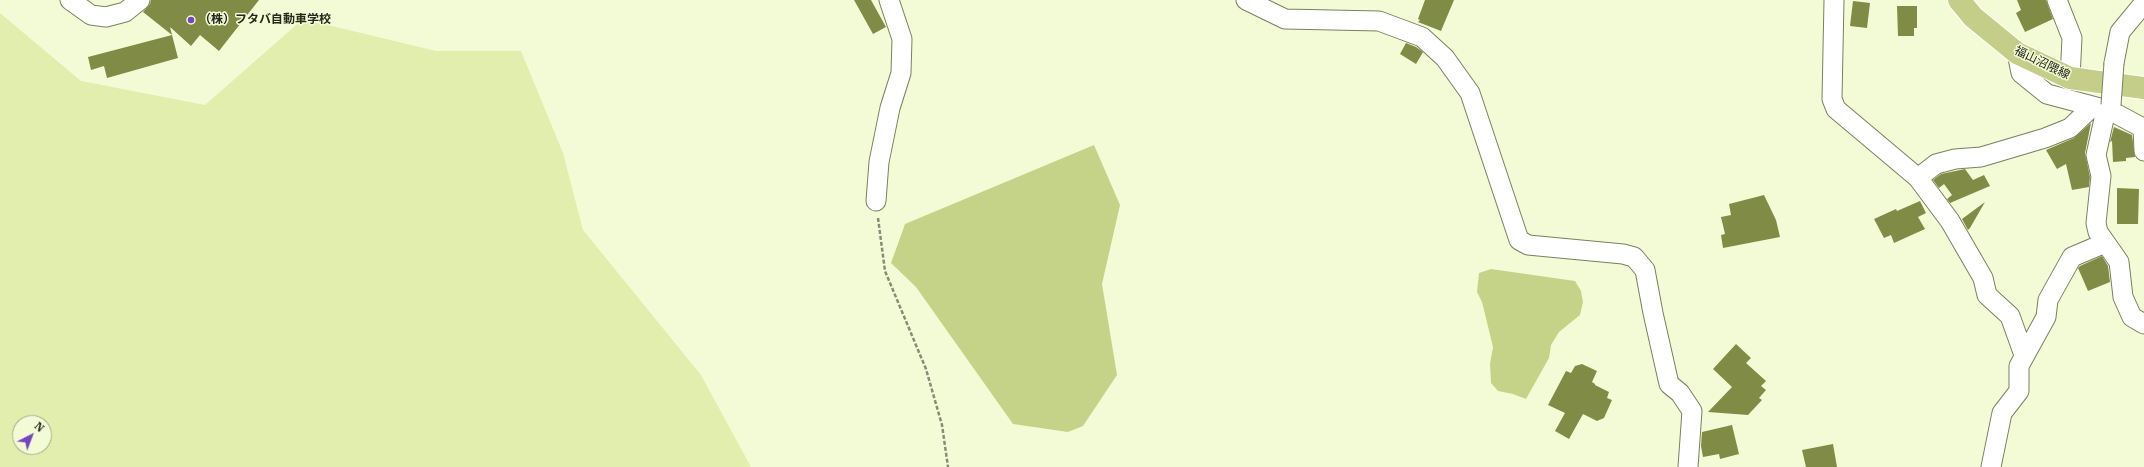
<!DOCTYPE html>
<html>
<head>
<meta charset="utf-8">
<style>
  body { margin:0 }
  #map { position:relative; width:2144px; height:467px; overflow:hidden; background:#f3fbd6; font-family:"IBM Plex Serif",serif }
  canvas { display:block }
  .north { position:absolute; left:12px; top:415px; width:40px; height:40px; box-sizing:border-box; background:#f3fbd6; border:1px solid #a1a78b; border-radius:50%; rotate:42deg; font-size:11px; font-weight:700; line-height:16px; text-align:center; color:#25281a }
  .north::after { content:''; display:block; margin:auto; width:14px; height:18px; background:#7446be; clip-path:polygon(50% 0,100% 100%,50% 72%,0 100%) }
</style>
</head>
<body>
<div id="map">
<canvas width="2144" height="467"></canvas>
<div class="north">N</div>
</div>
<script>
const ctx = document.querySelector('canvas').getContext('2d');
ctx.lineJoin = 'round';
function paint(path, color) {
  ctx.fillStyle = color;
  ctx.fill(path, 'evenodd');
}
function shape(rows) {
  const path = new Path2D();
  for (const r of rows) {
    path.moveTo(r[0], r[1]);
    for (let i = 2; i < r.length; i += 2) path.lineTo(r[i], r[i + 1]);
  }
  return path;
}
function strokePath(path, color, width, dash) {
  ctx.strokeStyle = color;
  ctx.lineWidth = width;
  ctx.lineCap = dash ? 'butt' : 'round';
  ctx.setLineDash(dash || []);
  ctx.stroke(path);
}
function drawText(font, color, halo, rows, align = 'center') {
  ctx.font = font + ' "IBM Plex Serif","Noto Sans JP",serif';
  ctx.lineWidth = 3;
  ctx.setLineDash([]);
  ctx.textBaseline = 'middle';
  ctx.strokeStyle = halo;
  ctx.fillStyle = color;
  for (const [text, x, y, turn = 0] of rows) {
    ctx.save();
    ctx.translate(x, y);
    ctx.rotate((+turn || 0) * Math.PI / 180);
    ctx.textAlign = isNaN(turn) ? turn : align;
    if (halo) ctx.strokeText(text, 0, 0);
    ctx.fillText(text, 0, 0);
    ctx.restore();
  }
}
paint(shape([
  [0,13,81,81,205,105,303,19,436,51,521,51,563,153,583,230,701,375,751,467,0,467],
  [20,423,44,423,44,447,20,447]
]), '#e1eead');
paint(shape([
  [1094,145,1120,205,1102,284,1117,375,1083,426,1068,432,1013,424,916,287,891,263,905,224],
  [1491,269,1575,281,1581,291,1583,302,1580,315,1559,332,1551,345,1549,358,1526,399,1513,394,1498,391,1491,383,1490,364,1493,347,1482,302,1477,292,1479,273]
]), '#c5d389');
paint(shape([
  [151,0,259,0,219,51,200,35,191,46,170,27,172,35,143,12,150,4],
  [854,0,871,0,886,27,873,34],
  [1425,0,1454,0,1441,31,1418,22,1420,20,1418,19],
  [2017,0,2046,0,2053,19,2025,32,2016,13,2021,10],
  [1853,1,1870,3,1867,28,1850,26],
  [1897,6,1917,6,1917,28,1914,28,1914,36,1898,36],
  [172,35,178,58,107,78,104,66,91,70,88,57],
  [1406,43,1416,47,1423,52,1416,64,1400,54],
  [2091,123,2085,153,2090,177,2089,187,2072,190,2066,164,2057,169,2046,150,2074,138],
  [2114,127,2132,135,2135,157,2126,158,2126,161,2113,162,2112,141,2110,142],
  [1965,169,1973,180,1984,175,1990,186,1950,203,1947,199,1952,195,1944,184,1939,188,1933,180,1941,174],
  [2117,188,2139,189,2138,224,2117,224],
  [1764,195,1776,220,1780,237,1723,248,1721,235,1725,234,1721,217,1731,215,1729,204],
  [1920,201,1926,213,1918,217,1925,229,1894,243,1891,235,1884,238,1874,219,1896,209,1897,211],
  [1985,202,1970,228,1968,230,1962,219],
  [2102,256,2108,266,2110,282,2088,291,2078,268,2080,266],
  [1736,344,1751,358,1746,363,1766,381,1761,386,1766,390,1759,398,1762,400,1748,415,1708,412,1732,387,1713,369],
  [1582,364,1597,371,1592,382,1595,384,1595,385,1609,392,1607,398,1612,400,1604,418,1597,421,1583,414,1569,439,1555,431,1565,413,1548,405,1566,371,1571,373,1575,366],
  [1732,425,1739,454,1720,459,1719,454,1703,457,1701,446,1702,432],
  [1833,444,1837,467,1806,467,1802,450]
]), '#808c45');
const minor = shape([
  [70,0,91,15,106,17,125,12,140,0],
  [1246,0,1285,19,1379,21,1422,37,1445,58,1470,93,1519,240,1528,245,1623,254,1634,257,1645,270,1653,313,1669,384,1680,393,1692,411,1688,467],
  [1834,0,1832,99,1836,109,1918,178,1936,164,1955,159,1981,157,2045,138,2070,128,2092,107],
  [2057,0,2072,38,2070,78],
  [2017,53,2021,73,2047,94,2111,111,2143,128,2144,151],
  [2114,63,2120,32,2144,3],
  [2106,110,2096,155,2101,176,2096,223,2098,232,2119,262,2123,297,2132,317,2144,324],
  [1918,178,1950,221,1983,278,1987,295,2010,316,2024,355],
  [876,201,879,162,890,108,901,73,902,39,889,0],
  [1991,467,2002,413,2019,391,2019,366,2046,317,2048,300,2072,257,2105,243]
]);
const major = shape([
  [1959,0,1973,17,2017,53,2070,78,2144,88]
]);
strokePath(minor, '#79805f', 21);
strokePath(major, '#fff', 24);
strokePath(shape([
  [878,218,885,271,926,369,942,425,948,467]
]), '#878d74', 2.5, [4, 2]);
strokePath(minor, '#fff', 19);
strokePath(major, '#c4ce88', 22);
const minorBridge = shape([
  [2111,105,2114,63]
]);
strokePath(minorBridge, '#79805f', 21, []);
strokePath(minorBridge, '#fff', 19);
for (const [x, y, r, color] of [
  [191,20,4,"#7446be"]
]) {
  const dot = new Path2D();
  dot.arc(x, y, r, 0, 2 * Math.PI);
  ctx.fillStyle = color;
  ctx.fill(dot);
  strokePath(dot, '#f3fbd6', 1.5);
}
drawText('bold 12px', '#25281a', '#f3fbd6', [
  ["（株）フタバ自動車学校",199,20]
], 'left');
drawText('12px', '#25281a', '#f3fbd6', [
  ["福山沼隈線",2042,63,26]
]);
</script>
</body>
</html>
